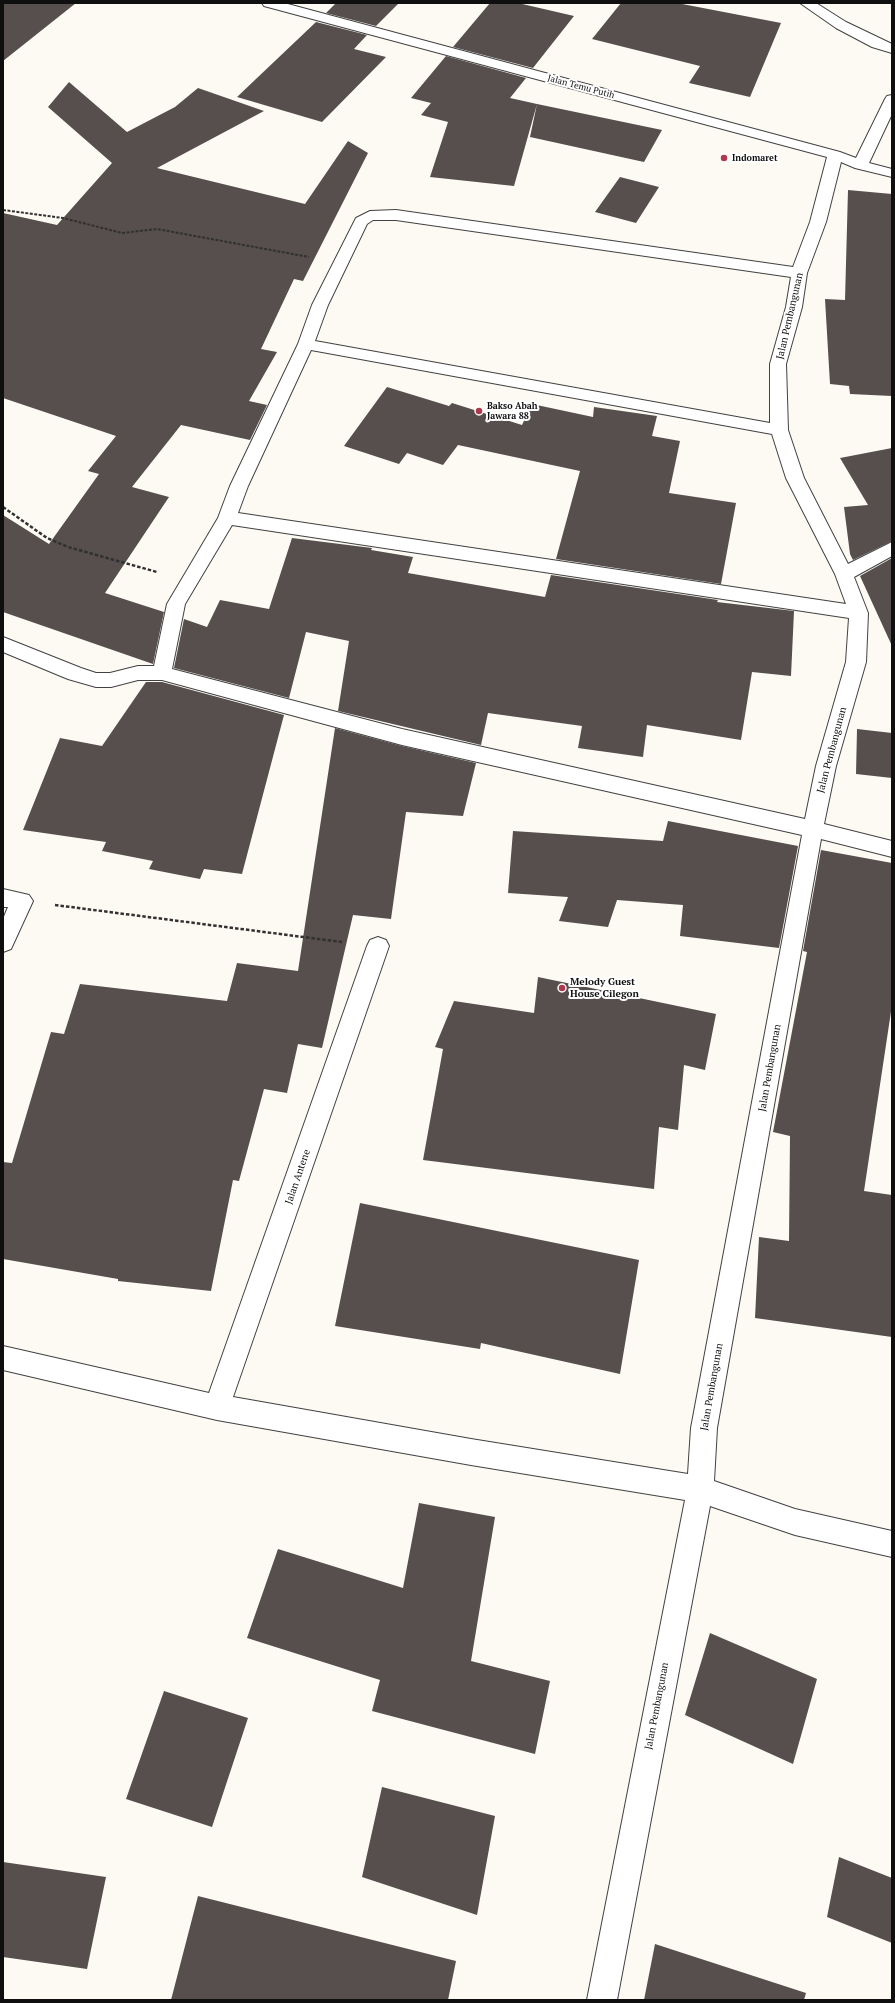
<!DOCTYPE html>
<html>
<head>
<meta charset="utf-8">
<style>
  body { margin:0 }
  #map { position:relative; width:895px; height:2003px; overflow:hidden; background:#fdfaf3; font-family:"PT Serif",serif }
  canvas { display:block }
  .frame { position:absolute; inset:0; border:4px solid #0f0f0f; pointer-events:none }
</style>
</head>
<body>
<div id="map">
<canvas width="895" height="2003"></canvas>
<div class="frame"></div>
</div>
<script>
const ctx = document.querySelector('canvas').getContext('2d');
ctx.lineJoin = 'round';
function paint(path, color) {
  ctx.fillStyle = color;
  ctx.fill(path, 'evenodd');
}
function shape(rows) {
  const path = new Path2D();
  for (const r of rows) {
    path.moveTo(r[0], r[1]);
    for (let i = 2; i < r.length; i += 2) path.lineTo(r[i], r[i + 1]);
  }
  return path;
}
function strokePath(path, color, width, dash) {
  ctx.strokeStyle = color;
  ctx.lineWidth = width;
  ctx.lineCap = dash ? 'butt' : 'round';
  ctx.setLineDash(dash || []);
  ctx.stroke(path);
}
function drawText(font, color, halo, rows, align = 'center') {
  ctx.font = font + ' "PT Serif",serif';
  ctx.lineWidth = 4;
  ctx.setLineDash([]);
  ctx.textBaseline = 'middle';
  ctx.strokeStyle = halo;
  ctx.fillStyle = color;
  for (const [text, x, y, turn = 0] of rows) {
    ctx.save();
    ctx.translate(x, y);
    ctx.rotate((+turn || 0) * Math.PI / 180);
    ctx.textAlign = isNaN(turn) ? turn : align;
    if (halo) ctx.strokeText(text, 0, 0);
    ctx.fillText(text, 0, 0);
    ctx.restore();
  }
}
paint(shape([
  [3,3,76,3,3,61],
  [336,3,399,3,376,26,326,13],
  [490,3,518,3,574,16,533,68,453,47],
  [621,3,677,3,781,23,750,97,689,83,700,66,592,39],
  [316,22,367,35,354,49,386,57,322,122,237,97],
  [446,56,526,78,510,98,537,104,514,186,430,177,448,122,421,115,431,103,411,98],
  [69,82,127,132,175,107,198,88,264,111,157,168,305,204,348,141,368,153,303,281,294,279,261,349,277,352,249,401,267,405,250,440,181,425,132,487,169,497,105,593,164,612,153,664,3,612,3,515,49,544,99,474,88,471,116,436,3,398,3,213,57,225,112,163,48,107],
  [537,104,662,130,644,162,530,137],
  [620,177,659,187,636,223,595,212],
  [848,190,892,194,892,396,850,394,849,386,830,384,825,299,845,300],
  [387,387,449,406,452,403,522,425,532,404,593,417,594,407,657,416,652,436,680,441,669,493,736,503,721,584,556,559,580,471,458,445,443,465,407,453,399,464,344,446],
  [892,448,892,541,853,560,850,554,844,507,868,505,840,458],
  [292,538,372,548,371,550,413,557,408,573,545,597,551,575,718,600,717,602,794,611,791,676,752,672,741,740,647,725,643,757,578,748,582,726,488,713,481,745,338,711,349,641,306,632,289,698,174,668,184,619,207,627,220,600,269,609],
  [892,558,892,646,860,576],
  [146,682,162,682,284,715,242,874,204,869,200,879,149,869,153,861,102,851,106,842,23,830,60,738,102,746],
  [335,728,402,746,476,763,463,816,406,812,391,919,353,915,322,1048,298,1044,287,1093,264,1089,239,1181,233,1180,211,1291,118,1281,118,1279,3,1259,3,1162,12,1163,51,1032,64,1034,80,984,227,1001,237,963,298,971],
  [857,729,892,733,892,778,856,774],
  [668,821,798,846,779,948,680,936,683,905,617,900,608,927,559,921,568,897,508,893,513,831,663,841],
  [821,850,892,863,892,1005,864,1191,892,1195,892,1337,755,1318,759,1237,789,1241,790,1136,773,1132,807,952,803,951],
  [538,977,716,1014,705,1070,684,1065,678,1130,659,1127,654,1189,423,1160,443,1049,435,1047,454,1001,534,1013],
  [360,1203,639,1260,620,1374,481,1343,480,1349,335,1326],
  [419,1503,495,1517,471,1661,550,1681,535,1754,372,1711,380,1680,247,1638,278,1549,403,1588],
  [710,1633,817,1679,793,1764,685,1715],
  [164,1691,248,1718,212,1827,126,1799],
  [382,1787,495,1816,477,1915,362,1877],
  [839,1857,892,1878,892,1943,827,1917],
  [3,1862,106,1877,87,1969,3,1957],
  [198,1896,456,1961,448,2000,171,2000],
  [655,1944,806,1993,804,2000,644,2000]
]), '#564f4d');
const minor = shape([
  [262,3,284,3,840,152,856,158,885,99,887,96,892,95,892,114,869,163,892,169,892,177,855,168,841,162,826,222,807,273,802,307,786,364,788,430,804,478,848,564,892,542,892,556,854,577,868,613,866,662,836,766,824,824,892,841,892,857,821,839,717,1428,714,1481,795,1509,892,1531,892,1557,795,1535,710,1506,617,2000,587,2000,685,1500,471,1465,217,1420,3,1370,3,1346,209,1393,367,946,370,940,378,937,386,940,389,946,233,1397,471,1439,688,1474,691,1428,802,835,402,745,162,680,138,680,111,687,96,687,68,679,3,652,3,637,81,668,96,673,110,673,138,666,154,666,167,604,218,518,230,486,298,344,312,305,356,218,370,211,396,210,793,267,810,222,827,157,264,6,262,3],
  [373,220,396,220,791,277,786,307,770,364,770,423,315,341,328,305,367,224,373,220],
  [311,350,772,434,786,478,835,574,846,604,238,513,248,486,311,350],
  [232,525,849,618,846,662,816,766,805,819,402,729,172,669,185,604,232,525],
  [800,3,816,3,846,22,892,44,892,53,872,47,836,28,800,3],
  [3,889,29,895,33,901,11,949,3,952,3,919,8,907,3,907,3,889]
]);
strokePath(minor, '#424242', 2);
strokePath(shape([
  [3,210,63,218,122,233,157,229,309,257]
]), '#313131', 2, [3, 1.5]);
strokePath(shape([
  [3,507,47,538,68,547,157,572],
  [55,905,342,942]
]), '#313131', 2.5, [3.5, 2]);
paint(minor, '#fff');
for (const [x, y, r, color] of [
  [724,158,4,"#ae384d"],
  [479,411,4,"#ae384d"],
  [562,988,4,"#ae384d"]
]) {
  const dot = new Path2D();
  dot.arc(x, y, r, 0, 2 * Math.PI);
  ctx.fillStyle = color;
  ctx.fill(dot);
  strokePath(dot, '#fff', 1.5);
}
drawText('9px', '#0f0f0f', '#fff', [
  ["Jalan Temu Putih",581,87,15]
]);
drawText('bold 9px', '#0f0f0f', '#fff', [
  ["Indomaret",732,158],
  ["Bakso Abah",487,406],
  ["Jawara 88",487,416]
], 'left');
drawText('10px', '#0f0f0f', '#fff', [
  ["Jalan Pembangunan",790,316,-77],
  ["Jalan Pembangunan",832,750,-75],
  ["Jalan Pembangunan",770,1068,-80],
  ["Jalan Antene",298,1177,-71],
  ["Jalan Pembangunan",712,1387,-80],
  ["Jalan Pembangunan",657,1706,-79]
]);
drawText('bold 10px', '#0f0f0f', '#fff', [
  ["Melody Guest",570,982],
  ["House Cilegon",570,994]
], 'left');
</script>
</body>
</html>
